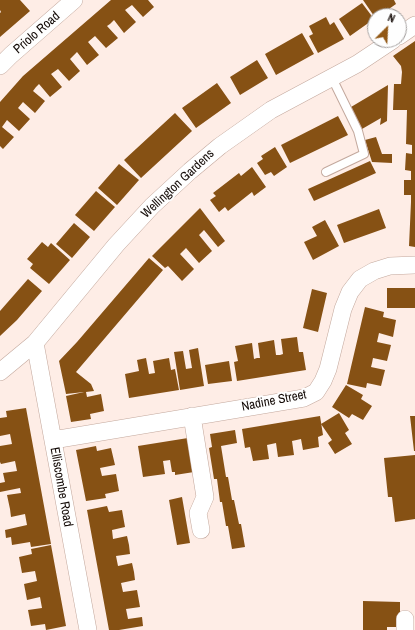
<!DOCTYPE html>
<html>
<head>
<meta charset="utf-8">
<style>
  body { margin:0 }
  #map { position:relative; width:415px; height:630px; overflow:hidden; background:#feede6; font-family:"Archivo Narrow",sans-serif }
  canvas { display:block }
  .north { position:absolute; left:367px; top:8px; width:40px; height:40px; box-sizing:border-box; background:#fefefe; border:1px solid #a09c9b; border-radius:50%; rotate:24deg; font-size:11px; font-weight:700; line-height:16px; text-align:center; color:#130a06 }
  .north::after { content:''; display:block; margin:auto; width:14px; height:18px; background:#925815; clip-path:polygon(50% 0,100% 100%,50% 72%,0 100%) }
</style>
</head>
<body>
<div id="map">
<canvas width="415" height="630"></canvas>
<div class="north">N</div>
</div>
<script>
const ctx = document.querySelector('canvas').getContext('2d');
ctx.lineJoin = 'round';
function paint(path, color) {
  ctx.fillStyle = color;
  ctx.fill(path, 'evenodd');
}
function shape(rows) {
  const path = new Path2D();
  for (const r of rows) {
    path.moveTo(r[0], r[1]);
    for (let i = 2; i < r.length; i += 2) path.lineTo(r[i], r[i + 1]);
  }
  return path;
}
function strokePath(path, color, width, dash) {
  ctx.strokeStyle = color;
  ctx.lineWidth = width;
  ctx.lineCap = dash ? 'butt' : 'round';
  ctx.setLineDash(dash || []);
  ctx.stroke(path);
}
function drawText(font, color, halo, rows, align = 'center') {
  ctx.font = font + ' "Archivo Narrow",sans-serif';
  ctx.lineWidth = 4;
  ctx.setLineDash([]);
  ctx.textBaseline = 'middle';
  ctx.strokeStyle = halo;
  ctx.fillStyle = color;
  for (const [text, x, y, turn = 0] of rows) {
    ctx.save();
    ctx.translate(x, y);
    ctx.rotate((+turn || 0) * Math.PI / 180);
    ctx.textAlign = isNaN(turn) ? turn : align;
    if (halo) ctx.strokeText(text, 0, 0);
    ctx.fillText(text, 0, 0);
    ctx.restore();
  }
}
paint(shape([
  [0,0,20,0,30,11,0,37,0,13,1,12,0,10],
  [111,0,148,0,154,7,143,17,132,5,125,10,136,22,124,33,114,20,110,24,107,26,118,38,106,48,95,36,88,42,99,55,87,65,77,52,70,59,80,71,69,81,58,69,51,74,62,87,50,97,39,84,36,87,33,91,45,101,35,113,23,102,18,108,30,119,19,131,7,120,2,127,14,137,3,149,0,146,0,102,23,76],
  [363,0,394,0,396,4,379,16,374,16],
  [362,3,374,19,350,36,339,19],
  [326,17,330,25,334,22,344,39,318,53,309,36,313,34,309,26],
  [302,33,314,54,276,75,265,54],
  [415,41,415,247,409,246,411,202,411,195,404,195,404,180,411,180,411,171,405,170,406,153,412,154,412,145,406,144,407,110,393,110,394,84,401,84,402,72,401,66,393,56],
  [257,60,268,78,240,95,230,77],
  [217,83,231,103,196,128,182,108],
  [388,85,387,121,380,125,381,118,362,129,351,107],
  [175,113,192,131,141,178,124,160],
  [338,116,348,135,290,163,281,145],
  [376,137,382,154,392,154,392,163,372,162,365,140],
  [275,147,287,167,274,176,271,172,265,175,257,163,263,159,261,156],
  [370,161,376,173,314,201,308,189],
  [119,164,139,180,117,205,98,188],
  [252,167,266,187,254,196,252,192,228,211,225,207,219,212,210,200,216,196,213,193,239,173,241,176],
  [96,191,115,207,94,231,75,215],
  [200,208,225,241,218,247,204,230,199,235,212,251,199,263,186,248,180,254,194,269,182,281,168,266,165,268,152,256],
  [379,209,386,228,344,243,337,225],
  [325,220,339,246,313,260,304,242,317,236,312,227],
  [74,223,90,237,72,258,56,244],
  [42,242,48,247,51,243,70,260,49,284,30,268,33,264,27,259],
  [149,258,163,270,76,372,91,384,94,391,86,392,87,397,101,394,104,411,90,414,91,419,71,422,66,396,84,392,66,394,59,361,77,342],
  [28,279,42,291,17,320,0,336,0,311],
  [387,288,415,288,415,308,387,308],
  [312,289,327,293,318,332,303,328],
  [365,307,384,312,383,317,396,320,393,337,379,333,377,342,391,345,387,361,373,358,372,363,371,367,385,370,381,386,367,383,366,388,347,384],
  [297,337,299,352,303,352,306,370,237,381,234,362,238,361,235,346,252,343,254,359,257,358,260,358,258,343,274,340,276,355,280,355,283,354,281,339],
  [198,348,204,386,180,390,174,352,183,351,186,369,192,368,189,350],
  [146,358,149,374,155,373,153,361,169,358,171,370,175,369,179,390,129,398,125,374,139,371,137,360],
  [229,361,232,381,208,384,205,365],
  [346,385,363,395,361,399,372,406,363,420,352,414,349,418,332,407],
  [26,408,51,544,31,547,30,542,12,545,11,537,6,538,5,530,27,525,25,514,11,517,10,509,7,495,21,493,20,488,0,492,0,483,5,482,3,473,17,471,15,461,1,464,0,462,0,446,12,444,10,434,0,436,0,418,7,417,6,411],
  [339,413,349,430,345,433,352,444,335,454,328,443,332,440,321,424],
  [320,416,323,435,318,437,319,447,303,450,301,439,292,441,294,455,278,457,276,443,267,445,269,459,253,461,250,447,245,448,242,429],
  [410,416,415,416,415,451,414,451],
  [235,430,237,443,221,446,226,477,228,477,232,500,234,500,239,524,241,524,245,547,232,549,228,526,226,526,222,502,220,502,217,479,214,479,209,448,212,447,210,434],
  [188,438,194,472,175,475,175,472,172,472,170,460,163,461,165,474,143,477,138,446],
  [96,446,97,451,111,448,115,465,100,468,102,476,116,474,119,491,105,494,106,498,86,501,76,450],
  [415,455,415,519,395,522,392,497,388,497,384,458],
  [182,497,190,543,177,545,169,500],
  [107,506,109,512,122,510,125,527,112,530,113,539,127,536,129,545,130,554,116,556,118,566,132,563,134,572,135,580,121,583,123,592,137,590,140,607,126,609,128,619,142,617,143,626,119,630,109,630,87,510],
  [51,545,66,626,46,630,45,624,31,626,28,610,42,608,40,597,27,600,24,584,37,581,35,571,22,573,19,557,32,554,31,549],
  [363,601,400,602,400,627,387,627,387,630,363,630]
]), '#865114');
const lane = shape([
  [326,172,364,154,358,131,332,78]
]);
const street = shape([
  [399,36,415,25],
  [0,66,11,55,74,0],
  [35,343,88,630],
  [0,372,35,343,116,245,152,206,190,171,220,146,271,110,357,64,393,40],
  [192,416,205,497,198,513,201,530],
  [53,440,304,398,316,392,323,381,328,369,343,309,350,292,360,279,374,271,390,266,415,265],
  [405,630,405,619]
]);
strokePath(lane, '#c3a89d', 10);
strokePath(street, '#c3a89d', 18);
strokePath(lane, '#fff', 8);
strokePath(street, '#fff', 17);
drawText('13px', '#130a06', '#fefefe', [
  ["Priolo Road",37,33,-41],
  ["Wellington Gardens",178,184,-43],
  ["Nadine Street",274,401,-11],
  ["Elliscombe Road",61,487,80]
]);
</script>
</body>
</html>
